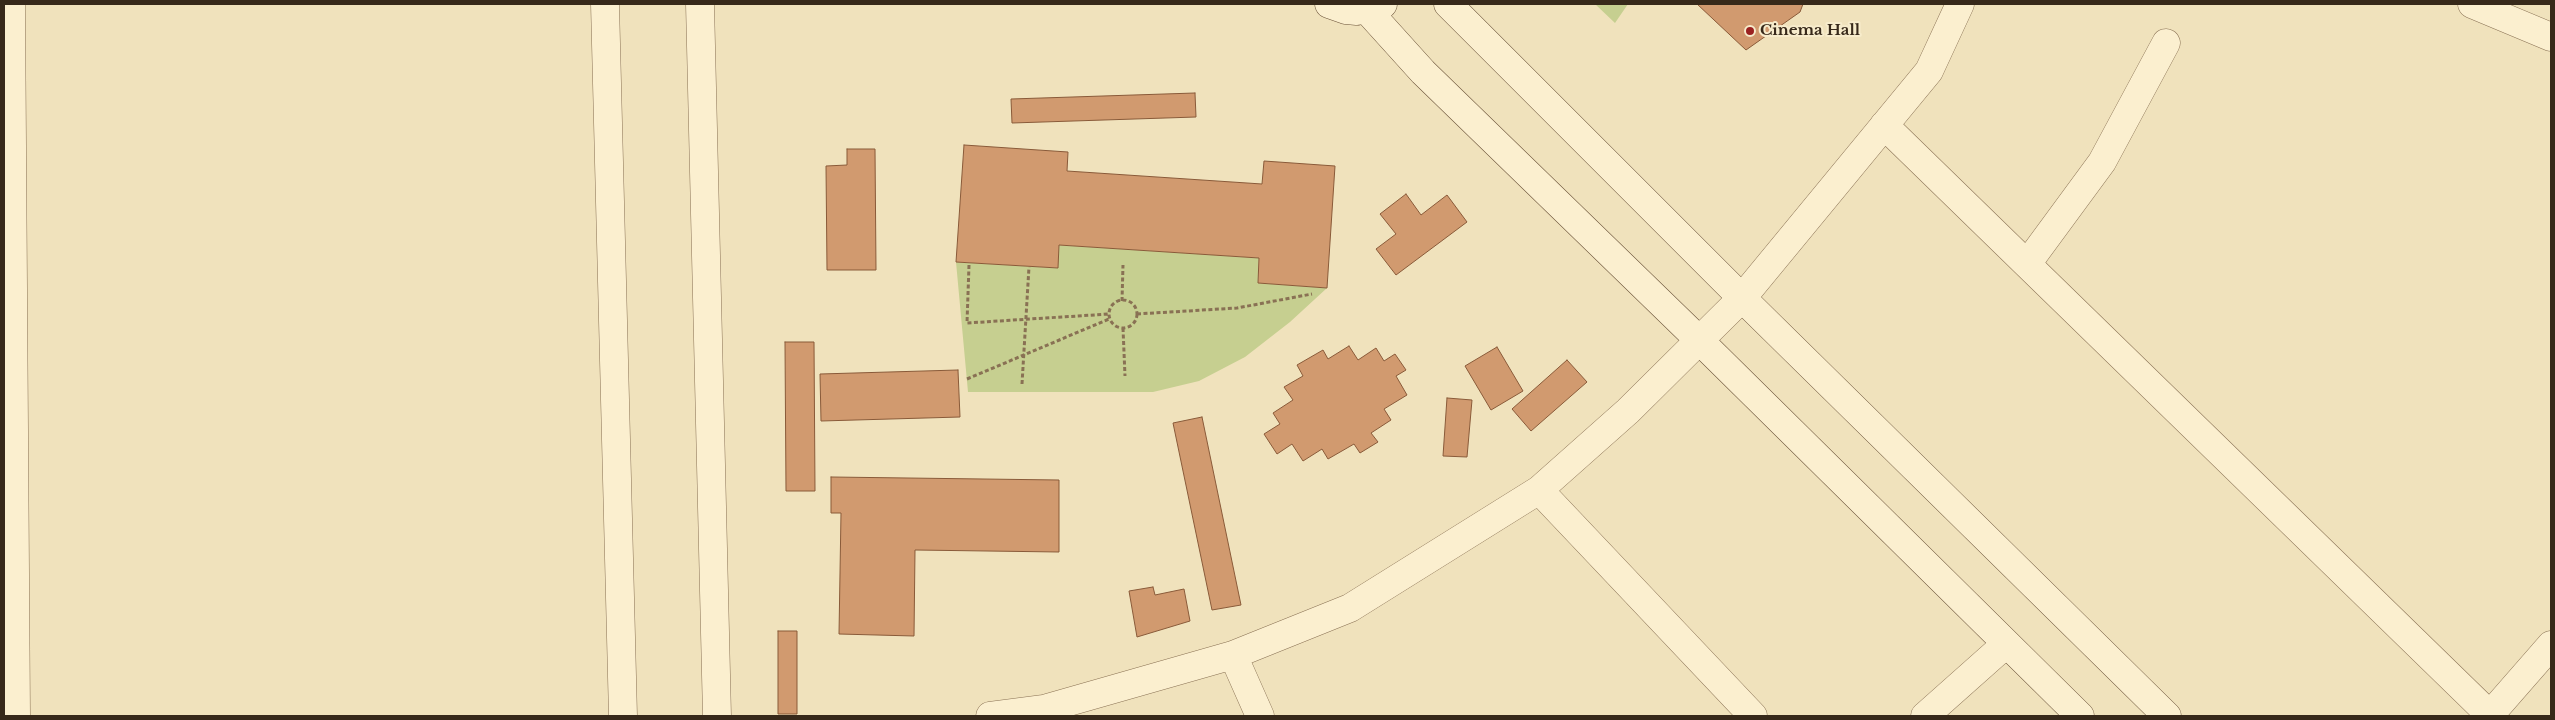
<!DOCTYPE html>
<html>
<head>
<meta charset="utf-8">
<style>
  body { margin:0 }
  #map { position:relative; width:2555px; height:720px; overflow:hidden; background:#f0e2bc; font-family:"Libre Baskerville",serif }
  canvas { display:block }
  .frame { position:absolute; inset:0; border:5px solid #37291a; pointer-events:none }
</style>
</head>
<body>
<div id="map">
<canvas width="2555" height="720"></canvas>
<div class="frame"></div>
</div>
<script>
const ctx = document.querySelector('canvas').getContext('2d');
ctx.lineJoin = 'round';
function paint(path, color) {
  ctx.fillStyle = color;
  ctx.fill(path, 'evenodd');
}
function shape(rows) {
  const path = new Path2D();
  for (const r of rows) {
    if (r.length === 3) {
      path.moveTo(r[0] + r[2], r[1]);
      path.arc(r[0], r[1], r[2], 0, 2 * Math.PI);
      continue;
    }
    path.moveTo(r[0], r[1]);
    for (let i = 2; i < r.length; i += 2) path.lineTo(r[i], r[i + 1]);
  }
  return path;
}
function strokePath(path, color, width, dash) {
  ctx.strokeStyle = color;
  ctx.lineWidth = width;
  ctx.lineCap = dash ? 'butt' : 'round';
  ctx.setLineDash(dash || []);
  ctx.stroke(path);
}
function drawText(font, color, halo, rows, align = 'center') {
  ctx.font = font + ' "Libre Baskerville",serif';
  ctx.lineWidth = 4;
  ctx.setLineDash([]);
  ctx.textBaseline = 'middle';
  ctx.strokeStyle = halo;
  ctx.fillStyle = color;
  for (const [text, x, y, turn = 0] of rows) {
    ctx.save();
    ctx.translate(x, y);
    ctx.rotate((+turn || 0) * Math.PI / 180);
    ctx.textAlign = isNaN(turn) ? turn : align;
    if (halo) ctx.strokeText(text, 0, 0);
    ctx.fillText(text, 0, 0);
    ctx.restore();
  }
}
paint(shape([
  [1595,4,1628,4,1615,23],
  [1059,245,1259,258,1258,283,1327,288,1290,322,1245,357,1199,381,1153,392,968,392,956,262,1057,268]
]), '#c6cf90');
const building = shape([
  [1697,4,1803,4,1800,12,1746,50,1697,4],
  [1195,93,1196,117,1012,123,1011,99,1195,93],
  [964,145,1068,152,1067,171,1262,184,1264,161,1335,166,1327,288,1258,283,1259,258,1059,245,1058,268,956,262,964,145],
  [847,149,875,149,876,270,827,270,826,166,847,165,847,149],
  [1406,194,1421,215,1447,195,1467,222,1396,275,1376,249,1396,234,1380,214,1406,194],
  [785,342,814,342,815,491,786,491,785,342],
  [1349,346,1358,360,1376,348,1384,361,1395,354,1406,370,1396,376,1407,395,1384,409,1391,420,1371,433,1378,442,1360,453,1354,444,1328,459,1322,449,1303,461,1292,444,1277,454,1264,434,1280,424,1273,413,1293,400,1284,387,1303,376,1297,365,1323,350,1328,359,1349,346],
  [1497,347,1523,391,1491,410,1465,366,1497,347],
  [1567,360,1587,382,1531,431,1512,409,1567,360],
  [958,370,960,417,821,421,820,374,958,370],
  [1447,398,1472,400,1467,457,1443,456,1447,398],
  [1202,417,1241,605,1212,610,1173,423,1202,417],
  [831,477,1059,480,1059,552,915,550,914,636,839,634,841,513,831,513,831,477],
  [1153,587,1155,595,1184,589,1190,621,1137,637,1129,591,1153,587],
  [778,631,797,631,797,714,778,714,778,631]
]);
paint(building, '#d19a6f');
strokePath(building, '#895a39', 1);
const minor = shape([
  [11,4,16,716],
  [2472,4,2551,37],
  [1884,125,2491,716],
  [2027,264,2102,162,2166,43],
  [1539,490,1753,716],
  [1233,655,1260,716],
  [990,716,1044,709,1233,655,1350,608,1539,490,1628,411,1742,298,1929,71,1960,4],
  [1925,716,2006,644],
  [2489,716,2551,645]
]);
const tertiary = shape([
  [605,4,623,716],
  [700,4,717,716]
]);
const secondary = shape([
  [1329,4,1346,10,1357,11,1383,4],
  [1448,4,1742,298,2167,716],
  [1367,10,1423,72,1698,339,2080,716]
]);
strokePath(minor, '#897154', 29);
strokePath(tertiary, '#897154', 29);
strokePath(secondary, '#6a5238', 29);
strokePath(shape([
  [969,265,967,323,1109,314],
  [1123,314,14],
  [1122,301,1123,265],
  [1137,314,1237,308,1312,294],
  [1123,328,1125,376],
  [967,379,1109,319],
  [1022,384,1029,267]
]), '#897154', 3, [4, 2.5]);
strokePath(minor, '#fbefcf', 28);
strokePath(tertiary, '#fbefcf', 28);
strokePath(secondary, '#fbefcf', 28);
for (const [x, y, r, color] of [
  [1750,31,5,"#9b2221"]
]) {
  const dot = new Path2D();
  dot.arc(x, y, r, 0, 2 * Math.PI);
  ctx.fillStyle = color;
  ctx.fill(dot);
  strokePath(dot, '#f7eccc', 2);
}
drawText('bold 15px', '#37291a', '#f7eccc', [
  ["Cinema Hall",1760,31]
], 'left');
</script>
</body>
</html>
